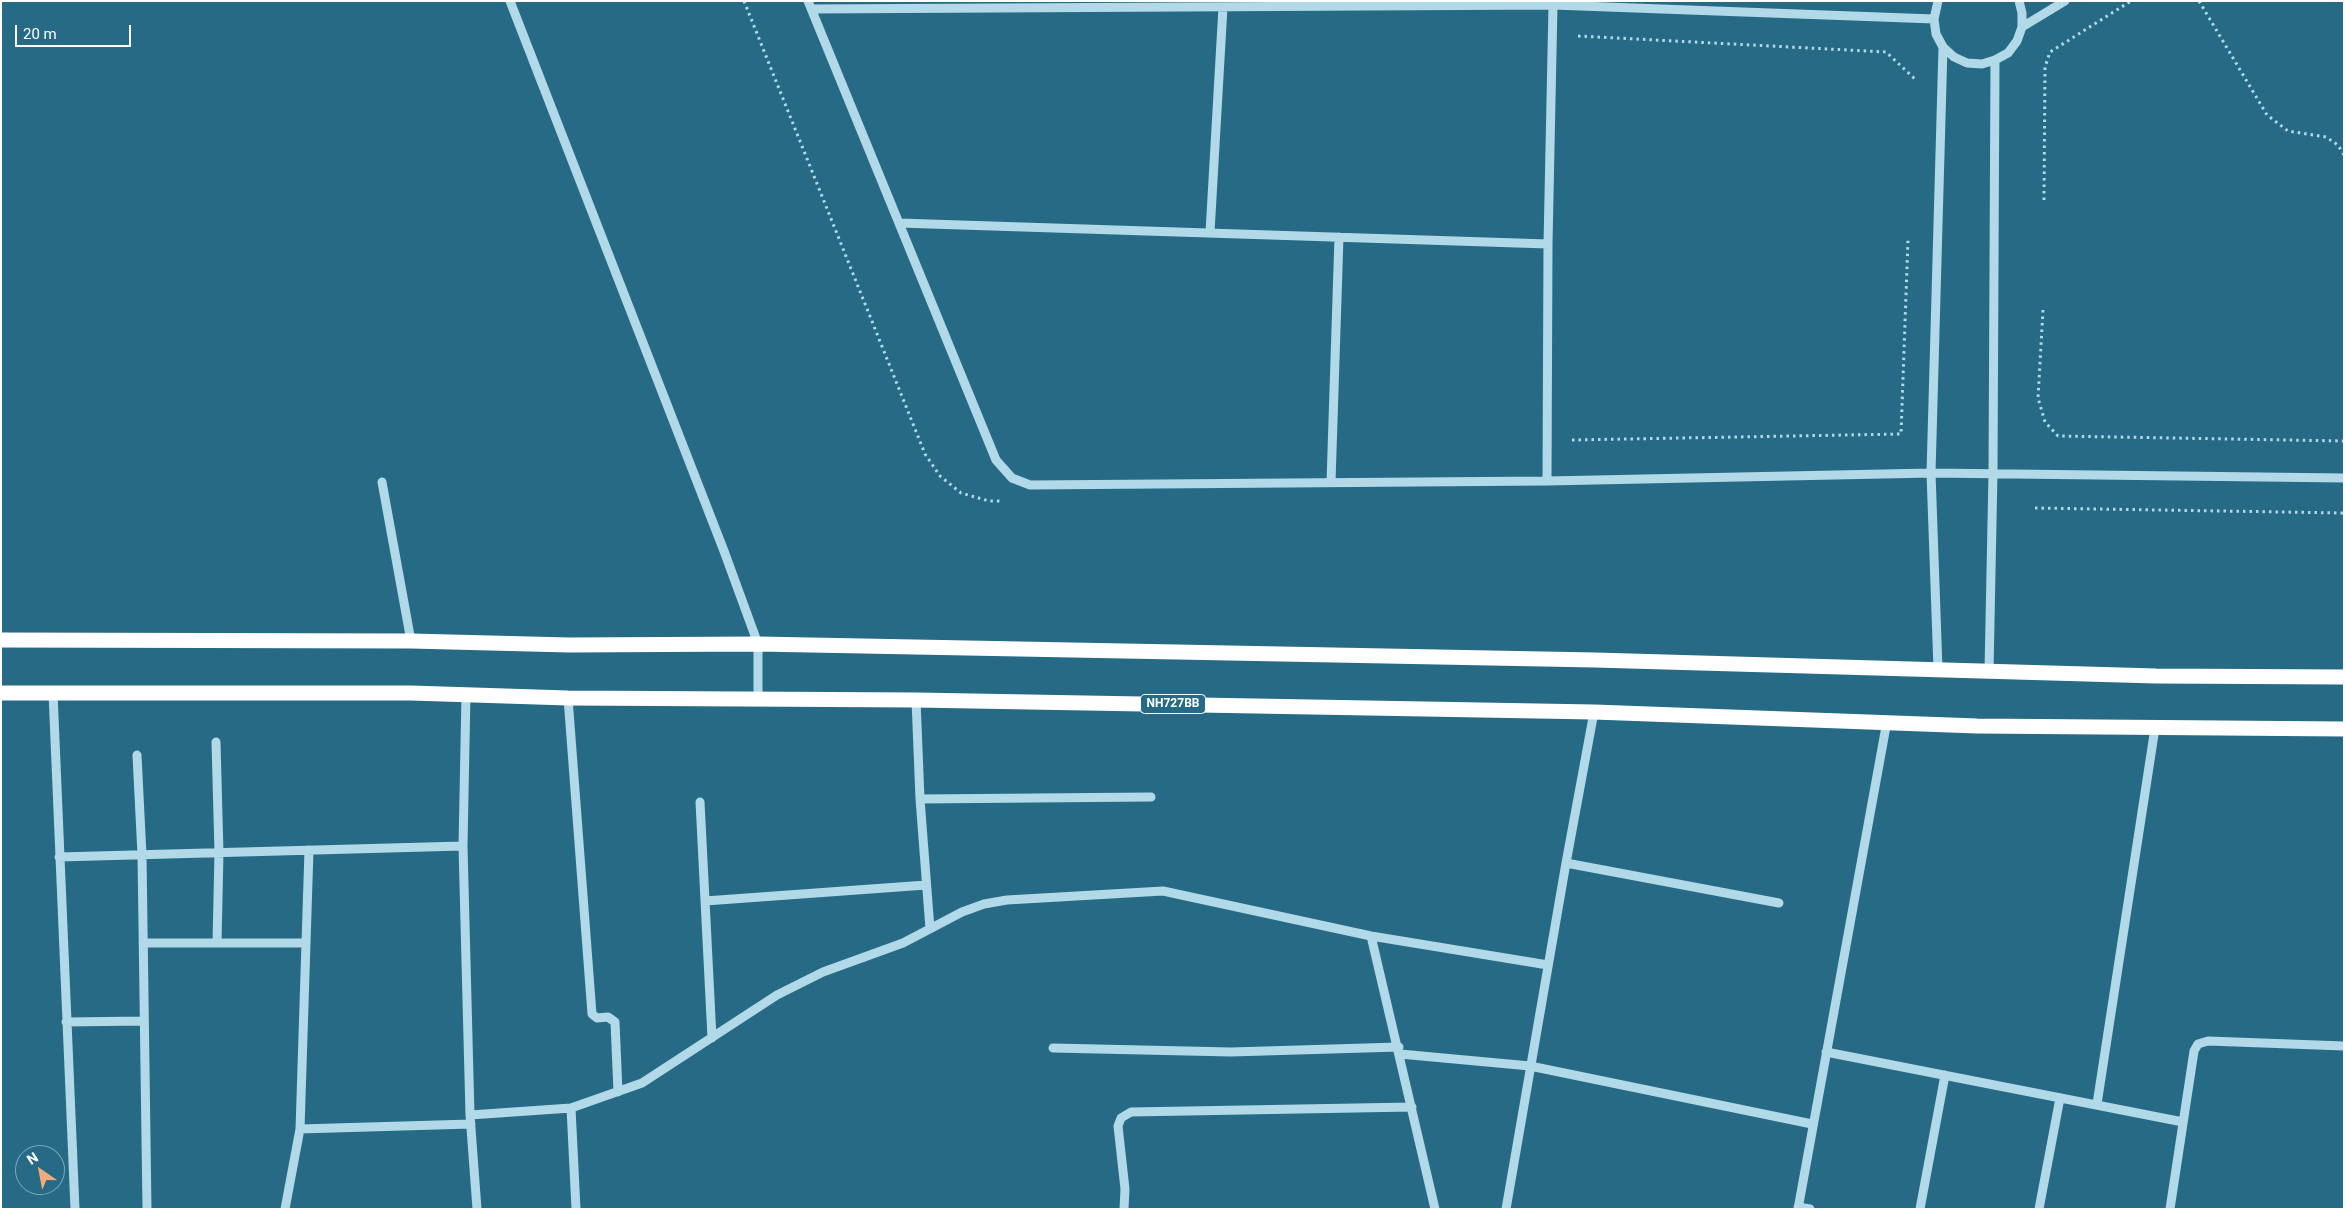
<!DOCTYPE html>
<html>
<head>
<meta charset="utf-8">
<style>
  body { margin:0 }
  #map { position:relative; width:2345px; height:1210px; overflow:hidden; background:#276a86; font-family:Roboto,sans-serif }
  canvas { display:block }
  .frame { position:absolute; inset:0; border:2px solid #fff; pointer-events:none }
  .north { position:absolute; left:15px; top:1145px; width:50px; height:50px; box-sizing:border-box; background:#276a86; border:1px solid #7da6b6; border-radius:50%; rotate:327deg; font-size:14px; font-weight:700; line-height:20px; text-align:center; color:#fff }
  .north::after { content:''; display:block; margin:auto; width:18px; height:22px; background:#f1ac77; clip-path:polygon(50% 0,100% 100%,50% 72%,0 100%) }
  .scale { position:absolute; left:15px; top:25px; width:116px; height:22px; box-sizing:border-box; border:2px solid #fff; border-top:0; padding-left:6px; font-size:15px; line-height:18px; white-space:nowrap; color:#fff; -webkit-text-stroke:4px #276a86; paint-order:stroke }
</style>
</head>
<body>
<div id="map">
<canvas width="2345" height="1210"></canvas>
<div class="frame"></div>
<div class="north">N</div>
<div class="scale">20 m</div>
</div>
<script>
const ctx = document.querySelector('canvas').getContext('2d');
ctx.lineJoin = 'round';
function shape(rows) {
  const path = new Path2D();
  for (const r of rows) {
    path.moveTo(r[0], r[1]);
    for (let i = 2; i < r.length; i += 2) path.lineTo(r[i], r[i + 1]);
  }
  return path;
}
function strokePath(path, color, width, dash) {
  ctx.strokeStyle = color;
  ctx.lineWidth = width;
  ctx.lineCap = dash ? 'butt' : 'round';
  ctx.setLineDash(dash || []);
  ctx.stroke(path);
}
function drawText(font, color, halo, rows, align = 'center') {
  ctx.font = font + ' Roboto,sans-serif';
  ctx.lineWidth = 5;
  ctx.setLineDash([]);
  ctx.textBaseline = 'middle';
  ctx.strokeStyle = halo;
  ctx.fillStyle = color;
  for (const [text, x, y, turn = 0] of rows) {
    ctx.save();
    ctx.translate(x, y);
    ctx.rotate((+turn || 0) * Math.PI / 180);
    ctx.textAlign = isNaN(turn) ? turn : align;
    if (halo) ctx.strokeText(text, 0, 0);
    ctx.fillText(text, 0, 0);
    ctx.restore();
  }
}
strokePath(shape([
  [744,1,925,454,940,476,961,493,989,501,1001,501],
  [2199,1,2267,115,2288,131,2326,137,2338,145,2344,155],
  [1578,36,1886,52,1915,79],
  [2044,200,2045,67,2050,52,2131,1],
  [2043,310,2038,398,2045,422,2058,436,2344,441],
  [1572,440,1901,434,1908,240],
  [2035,508,2344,513]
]), '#b2d9e8', 3, [2.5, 4]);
strokePath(shape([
  [510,1,724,551,758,644,758,697],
  [808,1,996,460,1012,478,1030,485,1547,481,1931,473,2344,478],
  [1938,1,1934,19,1936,34,1943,47,1954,57,1967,63,1982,64,1995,60,2008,53,2017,41,2022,27,2022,13,2019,1],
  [812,9,1553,5,1934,19],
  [2022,27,2065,1],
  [899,223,1548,244],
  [1210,232,1223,7],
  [1547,481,1548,244,1553,5],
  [382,482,411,641],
  [1331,482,1339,237],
  [1938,669,1931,473,1943,47],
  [1989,671,1993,473,1995,60],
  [53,693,75,1209],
  [466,694,463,846,470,1115,477,1209],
  [568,698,592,1014,597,1018,608,1017,615,1022,618,1092],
  [916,700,920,799,930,929],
  [216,742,219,853,217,943],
  [137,755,142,855,147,1209],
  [920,799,1151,797],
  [700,802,712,1038],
  [59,857,463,846],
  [1566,863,1779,903],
  [705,901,926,885],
  [1371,936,1435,1209],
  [143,943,306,943],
  [66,1022,144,1021],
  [1053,1048,1231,1052,1399,1047],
  [1826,1052,2183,1122],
  [1400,1054,1530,1066,1812,1124],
  [2097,1104,2155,728],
  [571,1108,576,1209],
  [470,1115,571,1108,642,1083,777,995,823,972,903,943,962,912,984,904,1007,900,1163,891,1371,936,1548,965],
  [300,1129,471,1124],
  [1798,1207,1810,1209],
  [285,1209,300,1129,309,850],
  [1124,1209,1125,1189,1118,1126,1121,1118,1131,1112,1412,1107],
  [1506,1209,1566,863,1594,712],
  [1798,1209,1887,721],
  [1920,1209,1945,1075],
  [2039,1209,2060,1098],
  [2170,1209,2194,1051,2198,1044,2208,1041,2344,1046]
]), '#b2d9e8', 9);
strokePath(shape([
  [1,640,411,641,569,645,758,644,1595,660,2156,676,2344,677],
  [1,693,411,693,568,698,916,700,1594,712,1977,726,2344,729]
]), '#fff', 15);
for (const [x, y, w] of [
  [1173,704,65]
]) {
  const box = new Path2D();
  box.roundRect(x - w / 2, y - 9.5, w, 19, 4);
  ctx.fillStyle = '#276a86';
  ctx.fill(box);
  strokePath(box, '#fff', 1);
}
drawText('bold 12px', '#fff', null, [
  ["NH727BB",1173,704]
]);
</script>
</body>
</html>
